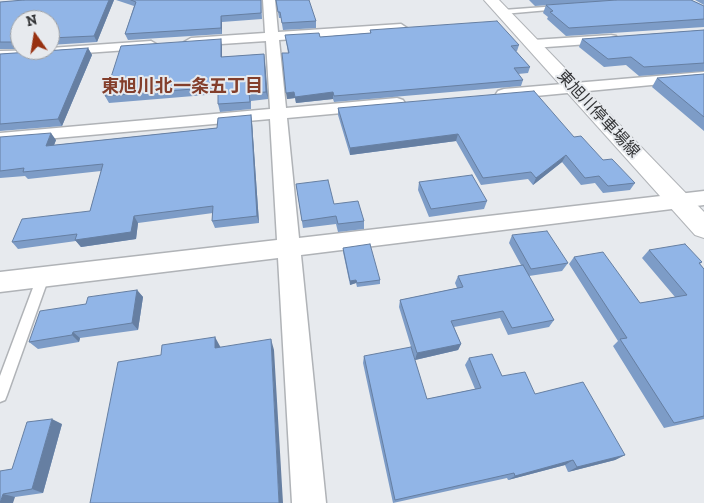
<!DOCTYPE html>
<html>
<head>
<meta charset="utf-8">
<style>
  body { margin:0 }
  #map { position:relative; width:704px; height:503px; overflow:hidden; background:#e7eaee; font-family:"Zilla Slab",serif }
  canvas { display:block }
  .north { position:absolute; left:10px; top:10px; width:50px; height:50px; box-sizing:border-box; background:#e7eaee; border:1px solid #9fa1a4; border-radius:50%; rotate:347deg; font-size:14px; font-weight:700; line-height:20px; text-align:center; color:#333436 }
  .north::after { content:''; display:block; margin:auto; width:18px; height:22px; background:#983111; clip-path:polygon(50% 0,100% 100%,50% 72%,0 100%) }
</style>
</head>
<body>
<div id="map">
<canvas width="704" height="503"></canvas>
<div class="north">N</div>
</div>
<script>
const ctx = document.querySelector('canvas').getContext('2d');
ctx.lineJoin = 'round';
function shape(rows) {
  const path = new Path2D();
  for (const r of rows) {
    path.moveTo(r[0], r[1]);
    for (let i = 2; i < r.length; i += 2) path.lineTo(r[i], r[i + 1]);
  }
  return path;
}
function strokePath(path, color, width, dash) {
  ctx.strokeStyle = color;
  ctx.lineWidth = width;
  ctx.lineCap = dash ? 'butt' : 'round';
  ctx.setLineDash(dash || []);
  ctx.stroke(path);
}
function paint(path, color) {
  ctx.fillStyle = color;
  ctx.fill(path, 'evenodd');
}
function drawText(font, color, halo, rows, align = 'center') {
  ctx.font = font + ' "Zilla Slab","Noto Sans JP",serif';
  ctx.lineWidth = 4;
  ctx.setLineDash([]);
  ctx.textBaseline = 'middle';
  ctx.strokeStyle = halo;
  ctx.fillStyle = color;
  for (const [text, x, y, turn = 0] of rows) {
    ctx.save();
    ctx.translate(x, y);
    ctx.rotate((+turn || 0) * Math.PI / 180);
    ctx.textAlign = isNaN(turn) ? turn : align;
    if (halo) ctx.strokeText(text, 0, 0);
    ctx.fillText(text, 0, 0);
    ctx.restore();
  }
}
const lane = shape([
  [558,6,560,7,560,9,503,14,500,12,503,10,558,6],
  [43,272,47,274,49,277,7,395,5,400,0,402,0,376,37,277,39,274,43,272]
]);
const street = shape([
  [263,0,275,0,278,32,401,24,407,28,401,32,279,40,286,108,397,98,403,100,405,103,403,106,397,108,287,118,299,238,704,191,704,205,301,255,326,503,292,503,278,258,0,292,0,272,277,240,270,119,0,143,0,133,270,109,266,41,191,46,184,42,191,38,265,33,263,0],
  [611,35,616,36,618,39,616,42,533,48,526,44,533,40,611,35],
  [151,41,158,45,156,48,0,59,0,51,50,50,50,48,151,41],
  [704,72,704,80,504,99,498,97,496,94,498,91,504,89,704,72]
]);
const secondary = shape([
  [484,0,499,0,704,212,704,238,695,235,484,0]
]);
strokePath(lane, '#b0b3b7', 3);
strokePath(street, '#b0b3b7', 3);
strokePath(secondary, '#b0b3b7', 2);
paint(lane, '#fff');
paint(street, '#fff');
paint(secondary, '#fff');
paint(shape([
  [25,0,114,0,97,42,50,45,50,20,20,20,20,49,0,49,0,2],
  [116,0,261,0,262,19,222,22,222,34,128,40,125,34,134,6],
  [276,0,316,21,316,28,283,30,281,18,279,18],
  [529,0,691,0,704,6,704,27,566,36,547,19,548,17,543,13,546,5,560,4,535,6],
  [695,0,704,0,704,5],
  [370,30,519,45,517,51,516,51,530,67,528,73,518,74,523,80,521,86,334,102,333,99,296,103,295,98,287,99,288,53,285,35,320,37,370,33],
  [704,30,704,71,639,76,626,65,604,67,579,47,582,39],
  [222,46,222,57,264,54,268,99,251,101,251,109,220,112,218,104,218,94,109,103,105,96],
  [88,48,92,55,62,126,0,131,0,54],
  [704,74,704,131,652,87,657,78],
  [338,108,574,137,603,160,635,183,630,190,603,193,595,183,581,185,562,162,533,185,528,179,481,185,456,141,350,155,338,115],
  [251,115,252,122,259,223,215,228,212,221,213,213,138,223,136,239,81,247,76,241,18,249,12,242,90,211,101,171,28,179,25,176,0,178,0,137,56,140,54,145,217,128],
  [419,182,487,201,484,209,429,217,418,190],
  [296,184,364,221,364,229,338,232,336,224,303,228],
  [512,235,568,263,562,271,529,276,554,320,549,327,508,335,500,318,454,327,461,344,458,350,415,360,399,307,400,300,457,288,455,283,458,276,521,265,509,243],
  [343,248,380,280,380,284,357,287,356,283,350,285,343,252],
  [649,250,702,262,700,264,704,269,704,419,664,428,613,346,618,341,569,264,574,257,640,303,675,297,642,258],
  [137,290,143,297,138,330,80,338,79,342,38,349,29,342,86,304],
  [364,356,427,399,475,389,465,365,469,358,535,394,625,455,615,460,568,472,565,465,508,480,507,478,393,503,363,363],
  [62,424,43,493,15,497,0,503,12,469]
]), '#7d9cc7');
paint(shape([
  [109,0,114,0,97,42,94,36],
  [221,16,222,22,222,34,221,28],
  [221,39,222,46,222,64,221,57],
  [88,48,92,55,62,126,58,119],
  [264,54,265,61,268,99,266,92],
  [294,92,295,98,287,99,286,93],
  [333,92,333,99,296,103,295,97],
  [251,115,252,122,259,223,257,216],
  [51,133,56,140,51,153,46,146],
  [458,134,456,141,350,155,350,148],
  [566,155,562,162,533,185,536,178],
  [134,216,138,223,136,239,81,247,75,240],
  [356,280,356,283,350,285,350,281],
  [137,290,143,297,138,330,132,323],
  [73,332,80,338,79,342,72,335],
  [215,337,221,348,215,348],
  [271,339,274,350,283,503,279,503],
  [461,344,458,350,415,360,417,353],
  [52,419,62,424,43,493,32,489],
  [625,455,615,460,568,472,577,467],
  [573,460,565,465,508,480,515,476],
  [3,494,15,497,13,503,0,503]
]), '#667fa2');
const building = shape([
  [24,0,109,0,94,36,50,38,50,20,20,20,20,42,0,42,0,2,24,0],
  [131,0,261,0,261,13,221,16,221,28,125,34,136,2,131,0],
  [276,0,309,0,316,21,282,23,280,12,278,12,276,0],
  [616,0,691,0,704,6,704,19,569,28,550,12,553,11,546,5,616,0],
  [497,21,519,45,511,46,530,67,514,68,523,80,334,96,333,92,295,97,294,92,286,93,282,53,289,53,285,35,319,33,320,37,371,33,370,30,497,21],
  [704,30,704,63,644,67,631,57,608,59,582,39,704,30],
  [221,39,221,57,264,54,266,92,249,93,250,102,218,104,218,87,105,96,121,46,221,39],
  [88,48,58,119,0,124,0,54,88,48],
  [704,74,704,117,657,78,704,74],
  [534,91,574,137,581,136,603,160,612,159,635,183,608,186,599,176,585,178,566,155,536,178,531,172,483,178,458,134,350,148,338,108,534,91],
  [251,115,257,216,212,221,213,206,134,216,131,232,75,240,77,234,12,242,22,219,90,211,103,164,23,172,24,168,0,171,0,137,51,133,46,146,217,128,218,118,251,115],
  [472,175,487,201,431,209,419,182,472,175],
  [328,180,334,204,358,201,364,221,338,224,336,216,302,221,296,184,328,180],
  [547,231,568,263,531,269,512,235,547,231],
  [370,244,380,280,357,283,356,280,350,281,343,248,370,244],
  [685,244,702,262,699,263,704,269,704,416,674,423,620,339,627,338,574,257,603,252,640,303,687,295,649,250,685,244],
  [523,265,554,320,512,328,503,311,451,321,461,344,417,353,400,300,463,287,458,276,523,265],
  [137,290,132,323,73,332,72,335,29,342,40,311,86,304,88,297,137,290],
  [215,337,215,348,271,339,279,503,90,503,118,362,161,355,162,345,215,337],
  [411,347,427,399,481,388,469,358,492,354,502,376,525,372,535,394,583,382,625,455,577,467,573,460,515,476,514,473,395,500,364,356,411,347],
  [52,419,32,489,3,494,0,503,0,471,12,469,27,422,52,419]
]);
paint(building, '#91b5e7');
strokePath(building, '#667fa2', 1);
drawText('16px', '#333436', '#e7eaee', [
  ["東旭川停車場線",598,114,47]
]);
drawText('bold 18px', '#833e2b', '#e7eaee', [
  ["東旭川北一条五丁目",182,87]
]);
</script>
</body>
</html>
